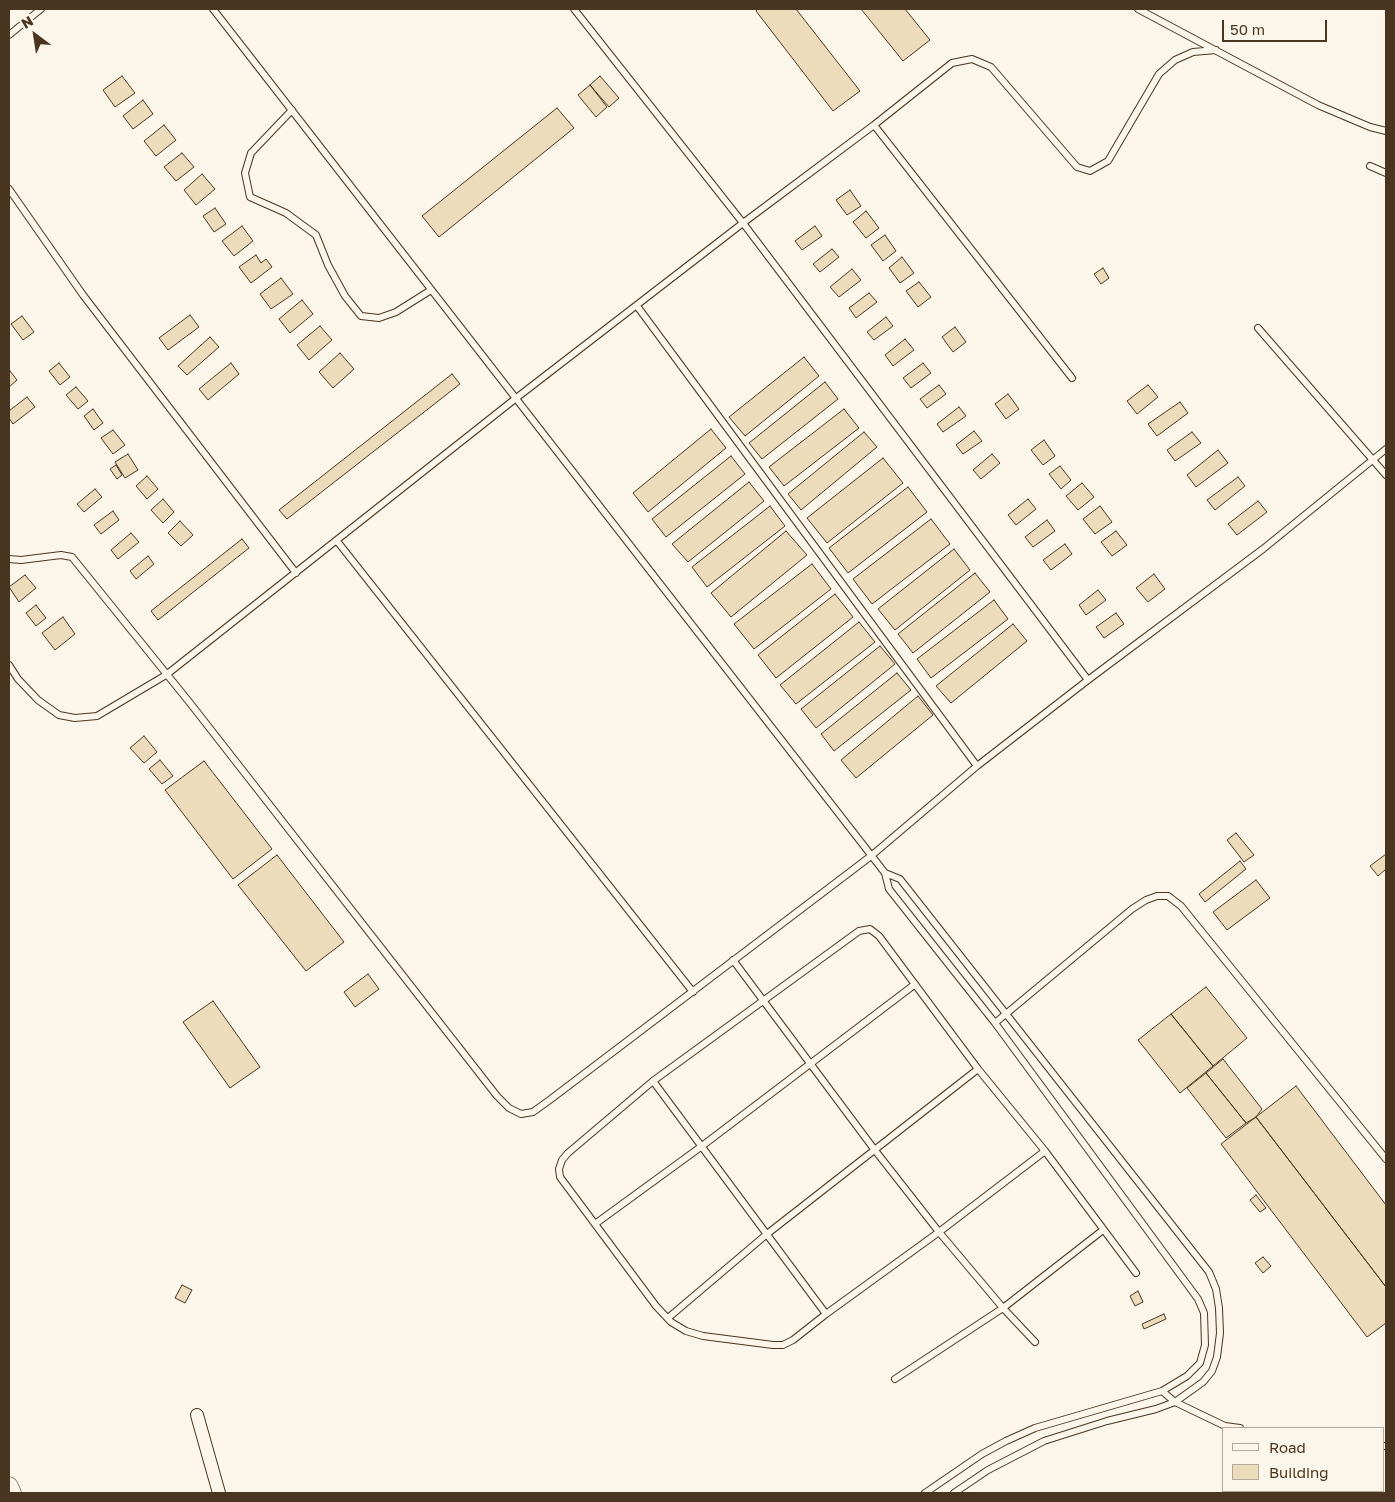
<!DOCTYPE html>
<html>
<head>
<meta charset="utf-8">
<style>
  body { margin:0 }
  #map { position:relative; width:1395px; height:1502px; overflow:hidden; background:#fbf6e9; font-family:"Golos Text",sans-serif }
  canvas { display:block }
  .frame { position:absolute; inset:0; border:10px solid #4a3520; pointer-events:none }
  .legend { position:absolute; left:1222px; top:1427px; width:162px; height:65px; box-sizing:border-box; background:#fbf6e9; border:1px solid #b4a999; margin:0; padding:6px 9px; list-style:none; font-size:15px; color:#4a3520 }
  .legend li { display:flex; align-items:center; gap:10px; height:25px }
  .legend b { width:25px; border:1px solid #b4a999 }
  .north { position:absolute; left:10px; top:10px; width:50px; height:50px; -webkit-text-stroke:4px #fbf6e9; paint-order:stroke; rotate:329deg; font-size:14px; font-weight:700; line-height:20px; text-align:center; color:#4a3520 }
  .north::after { content:''; display:block; margin:auto; width:18px; height:22px; background:#4a3520; clip-path:polygon(50% 0,100% 100%,50% 72%,0 100%) }
  .scale { position:absolute; left:1222px; top:20px; width:105px; height:22px; box-sizing:border-box; border:2px solid #4a3520; border-top:0; padding-left:6px; font-size:15px; line-height:18px; white-space:nowrap; color:#4a3520; -webkit-text-stroke:4px #fbf6e9; paint-order:stroke }
</style>
</head>
<body>
<div id="map">
<canvas width="1395" height="1502"></canvas>
<div class="frame"></div>
<ul class="legend">
<li><b style="height:6px;background:#fbf6e9"></b>Road</li>
<li><b style="height:14px;background:#ecdcbc"></b>Building</li>
</ul>
<div class="north">N</div>
<div class="scale">50 m</div>
</div>
<script>
const ctx = document.querySelector('canvas').getContext('2d');
ctx.lineJoin = 'round';
function paint(path, color) {
  ctx.fillStyle = color;
  ctx.fill(path, 'evenodd');
}
function shape(rows) {
  const path = new Path2D();
  for (const r of rows) {
    path.moveTo(r[0], r[1]);
    for (let i = 2; i < r.length; i += 2) path.lineTo(r[i], r[i + 1]);
  }
  return path;
}
function strokePath(path, color, width, dash) {
  ctx.strokeStyle = color;
  ctx.lineWidth = width;
  ctx.lineCap = dash ? 'butt' : 'round';
  ctx.setLineDash(dash || []);
  ctx.stroke(path);
}
const building = shape([
  [758,9,796,9,860,91,833,111,756,11,758,9],
  [861,9,905,9,930,40,903,61,861,9],
  [122,76,135,93,115,107,103,90,122,76],
  [600,76,619,98,609,107,590,85,600,76],
  [590,85,607,107,596,117,578,95,590,85],
  [143,100,153,114,133,129,123,116,143,100],
  [557,108,574,128,439,237,422,216,557,108],
  [164,125,176,140,156,156,144,141,164,125],
  [182,153,194,167,176,181,164,167,182,153],
  [202,174,215,189,196,205,184,190,202,174],
  [850,190,861,206,847,215,836,200,850,190],
  [215,208,226,224,214,232,203,216,215,208],
  [866,211,879,228,866,238,853,222,866,211],
  [242,226,253,241,234,256,222,241,242,226],
  [815,226,822,236,802,250,795,241,815,226],
  [885,235,896,251,883,261,871,245,885,235],
  [832,249,839,257,820,272,813,264,832,249],
  [256,255,261,263,266,259,272,267,251,283,239,267,256,255],
  [902,257,914,273,900,283,889,268,902,257],
  [1103,268,1109,278,1101,284,1094,274,1103,268],
  [852,269,861,280,839,297,830,287,852,269],
  [281,278,293,294,271,309,260,294,281,278],
  [919,282,931,297,918,307,906,291,919,282],
  [869,293,877,302,856,318,849,308,869,293],
  [302,300,313,314,290,333,279,319,302,300],
  [190,315,199,327,168,350,159,338,190,315],
  [22,316,34,332,23,340,11,324,22,316],
  [886,317,893,326,874,340,867,332,886,317],
  [320,326,332,340,309,360,297,345,320,326],
  [955,327,966,342,953,352,942,337,955,327],
  [210,337,219,347,187,375,178,366,210,337],
  [905,339,914,350,893,366,885,355,905,339],
  [340,353,354,369,333,388,319,372,340,353],
  [804,357,819,376,745,436,729,417,804,357],
  [59,363,70,377,60,385,49,371,59,363],
  [231,363,239,374,208,400,199,389,231,363],
  [923,363,931,373,911,388,903,378,923,363],
  [10,371,17,380,9,387,9,372,10,371],
  [452,374,460,384,287,519,279,510,452,374],
  [825,382,838,399,762,459,749,443,825,382],
  [939,385,946,394,927,408,920,399,939,385],
  [1148,385,1158,397,1137,414,1127,401,1148,385],
  [76,387,88,401,78,409,66,395,76,387],
  [1008,394,1019,409,1006,419,995,404,1008,394],
  [27,397,35,407,13,424,9,418,9,411,27,397],
  [1180,402,1188,413,1157,436,1148,424,1180,402],
  [959,407,966,416,943,432,937,424,959,407],
  [93,409,103,423,94,430,84,416,93,409],
  [844,409,859,428,784,486,769,467,844,409],
  [711,429,726,448,648,512,633,493,711,429],
  [113,430,125,445,113,454,101,438,113,430],
  [974,431,982,441,963,454,956,445,974,431],
  [864,432,877,447,801,510,788,494,864,432],
  [1192,432,1201,443,1175,461,1167,450,1192,432],
  [1044,440,1055,456,1043,465,1031,450,1044,440],
  [1218,450,1228,463,1196,487,1187,475,1218,450],
  [128,454,138,470,125,478,115,462,128,454],
  [992,454,1000,463,981,479,973,470,992,454],
  [731,456,745,474,666,537,652,519,731,456],
  [883,458,903,483,827,543,807,518,883,458],
  [116,465,122,475,117,479,110,469,116,465],
  [1060,466,1071,480,1061,489,1049,474,1060,466],
  [147,476,158,489,147,499,136,486,147,476],
  [1238,477,1245,486,1215,510,1207,500,1238,477],
  [749,482,764,501,688,562,672,544,749,482],
  [1082,483,1094,497,1078,510,1066,496,1082,483],
  [908,487,927,512,848,573,829,548,908,487],
  [95,489,102,497,84,512,77,504,95,489],
  [163,499,174,512,163,523,151,510,163,499],
  [1028,499,1036,509,1016,525,1008,515,1028,499],
  [1258,501,1267,512,1237,535,1228,524,1258,501],
  [770,506,785,526,707,587,692,567,770,506],
  [1100,506,1112,522,1095,534,1083,519,1100,506],
  [113,511,119,520,101,534,94,525,113,511],
  [931,519,950,544,872,604,853,579,931,519],
  [1047,520,1055,531,1033,547,1025,537,1047,520],
  [180,521,193,535,181,546,168,533,180,521],
  [786,531,807,555,731,617,711,593,786,531],
  [1116,531,1127,545,1112,556,1101,542,1116,531],
  [131,533,139,542,118,559,111,550,131,533],
  [242,539,249,548,158,620,151,611,242,539],
  [1065,544,1072,554,1051,570,1043,560,1065,544],
  [954,549,970,570,895,630,878,609,954,549],
  [148,556,154,564,136,579,130,571,148,556],
  [812,564,831,589,754,649,734,624,812,564],
  [975,573,990,592,913,653,898,634,975,573],
  [1154,574,1165,589,1148,602,1136,588,1154,574],
  [25,575,36,588,19,602,9,587,25,575],
  [1098,590,1106,600,1086,615,1079,605,1098,590],
  [835,594,853,617,776,678,758,655,835,594],
  [994,600,1008,619,931,678,917,659,994,600],
  [36,605,46,618,36,626,26,613,36,605],
  [1116,613,1124,624,1104,638,1096,627,1116,613],
  [63,617,75,634,55,650,42,633,63,617],
  [859,622,875,642,796,704,780,685,859,622],
  [1013,624,1027,641,951,703,936,686,1013,624],
  [880,646,895,664,816,728,801,709,880,646],
  [897,673,911,690,834,751,821,734,897,673],
  [918,696,933,715,856,778,841,760,918,696],
  [144,736,157,752,144,763,130,748,144,736],
  [160,760,173,776,162,784,149,769,160,760],
  [204,761,272,849,233,879,165,790,204,761],
  [1236,833,1254,855,1244,862,1227,840,1236,833],
  [1386,854,1386,869,1378,876,1370,866,1386,854],
  [277,855,344,942,306,971,238,885,277,855],
  [1240,861,1246,869,1205,902,1199,894,1240,861],
  [1256,880,1270,898,1227,930,1213,912,1256,880],
  [368,974,379,989,355,1007,344,992,368,974],
  [1206,987,1247,1038,1213,1066,1171,1014,1206,987],
  [213,1001,260,1067,230,1088,183,1022,213,1001],
  [1171,1014,1213,1066,1180,1093,1138,1040,1171,1014],
  [1223,1059,1262,1109,1256,1117,1246,1123,1206,1073,1223,1059],
  [1206,1073,1246,1123,1226,1138,1187,1088,1206,1073],
  [1296,1086,1386,1205,1386,1287,1256,1117,1296,1086],
  [1256,1117,1386,1287,1386,1323,1367,1337,1221,1144,1256,1117],
  [1256,1195,1266,1208,1260,1212,1250,1200,1256,1195],
  [1263,1257,1271,1266,1263,1273,1255,1263,1263,1257],
  [182,1285,192,1290,185,1303,175,1298,182,1285],
  [1138,1291,1143,1302,1135,1306,1130,1296,1138,1291],
  [1164,1314,1166,1319,1144,1329,1142,1324,1164,1314]
]);
paint(building, '#ecdcbc');
strokePath(building, '#4a3520', 1);
const service = shape([
  [213,9,885,873,889,889,995,1023,1198,1299,1204,1313,1205,1345,1200,1363,1187,1376,1162,1391,1035,1428,1006,1441,982,1454,925,1493],
  [574,9,743,223,1088,680],
  [1138,9,1318,105,1370,127,1386,131],
  [9,35,41,9],
  [292,110,251,153,245,173,250,197,286,213,316,235,328,265,345,296,361,316,379,318,396,312,431,290],
  [874,125,1072,378],
  [1370,166,1386,173],
  [9,189,83,295,296,573],
  [637,306,977,766],
  [1258,328,1386,475],
  [337,541,693,992],
  [9,559,21,560,61,555,72,557,190,703,497,1096,509,1108,521,1114,533,1112,551,1099,871,856,977,766,1088,680,1263,549,1386,449],
  [9,665,18,679,38,700,59,715,75,718,97,716,166,675,515,399,743,223,874,125,952,63,972,59,991,67,1077,167,1090,171,1108,161,1159,74,1175,60,1193,52,1216,50],
  [885,873,900,879,1209,1272,1216,1289,1219,1308,1220,1333,1217,1357,1212,1371,1203,1382,1175,1402,1156,1409,1107,1421,1044,1441,988,1470,954,1493],
  [733,960,874,1149,939,1232,1003,1308,1035,1342],
  [995,1023,1132,909,1146,900,1157,896,1168,896,1181,906,1386,1159],
  [653,1081,826,1314],
  [1045,1151,939,1232,826,1314,793,1340,783,1345,773,1345,703,1336,686,1331,671,1322,656,1306,560,1177,559,1169,562,1160,568,1153,653,1081,859,931,870,929,879,936,978,1069,1045,1151,1136,1273],
  [595,1224,702,1146,914,985],
  [668,1318,767,1234,978,1069],
  [895,1379,1003,1308,1103,1230],
  [1162,1391,1175,1402,1225,1426,1240,1428],
  [1384,1446,1386,1446]
]);
const minor = shape([
  [197,1415,219,1493]
]);
const secondary = shape([
  [9,1486,12,1493]
]);
strokePath(service, '#4a3520', 8);
strokePath(minor, '#4a3520', 14);
strokePath(secondary, '#4a3520', 19);
strokePath(service, '#fbf6e9', 6);
strokePath(minor, '#fbf6e9', 12);
strokePath(secondary, '#fbf6e9', 18);
</script>
</body>
</html>
